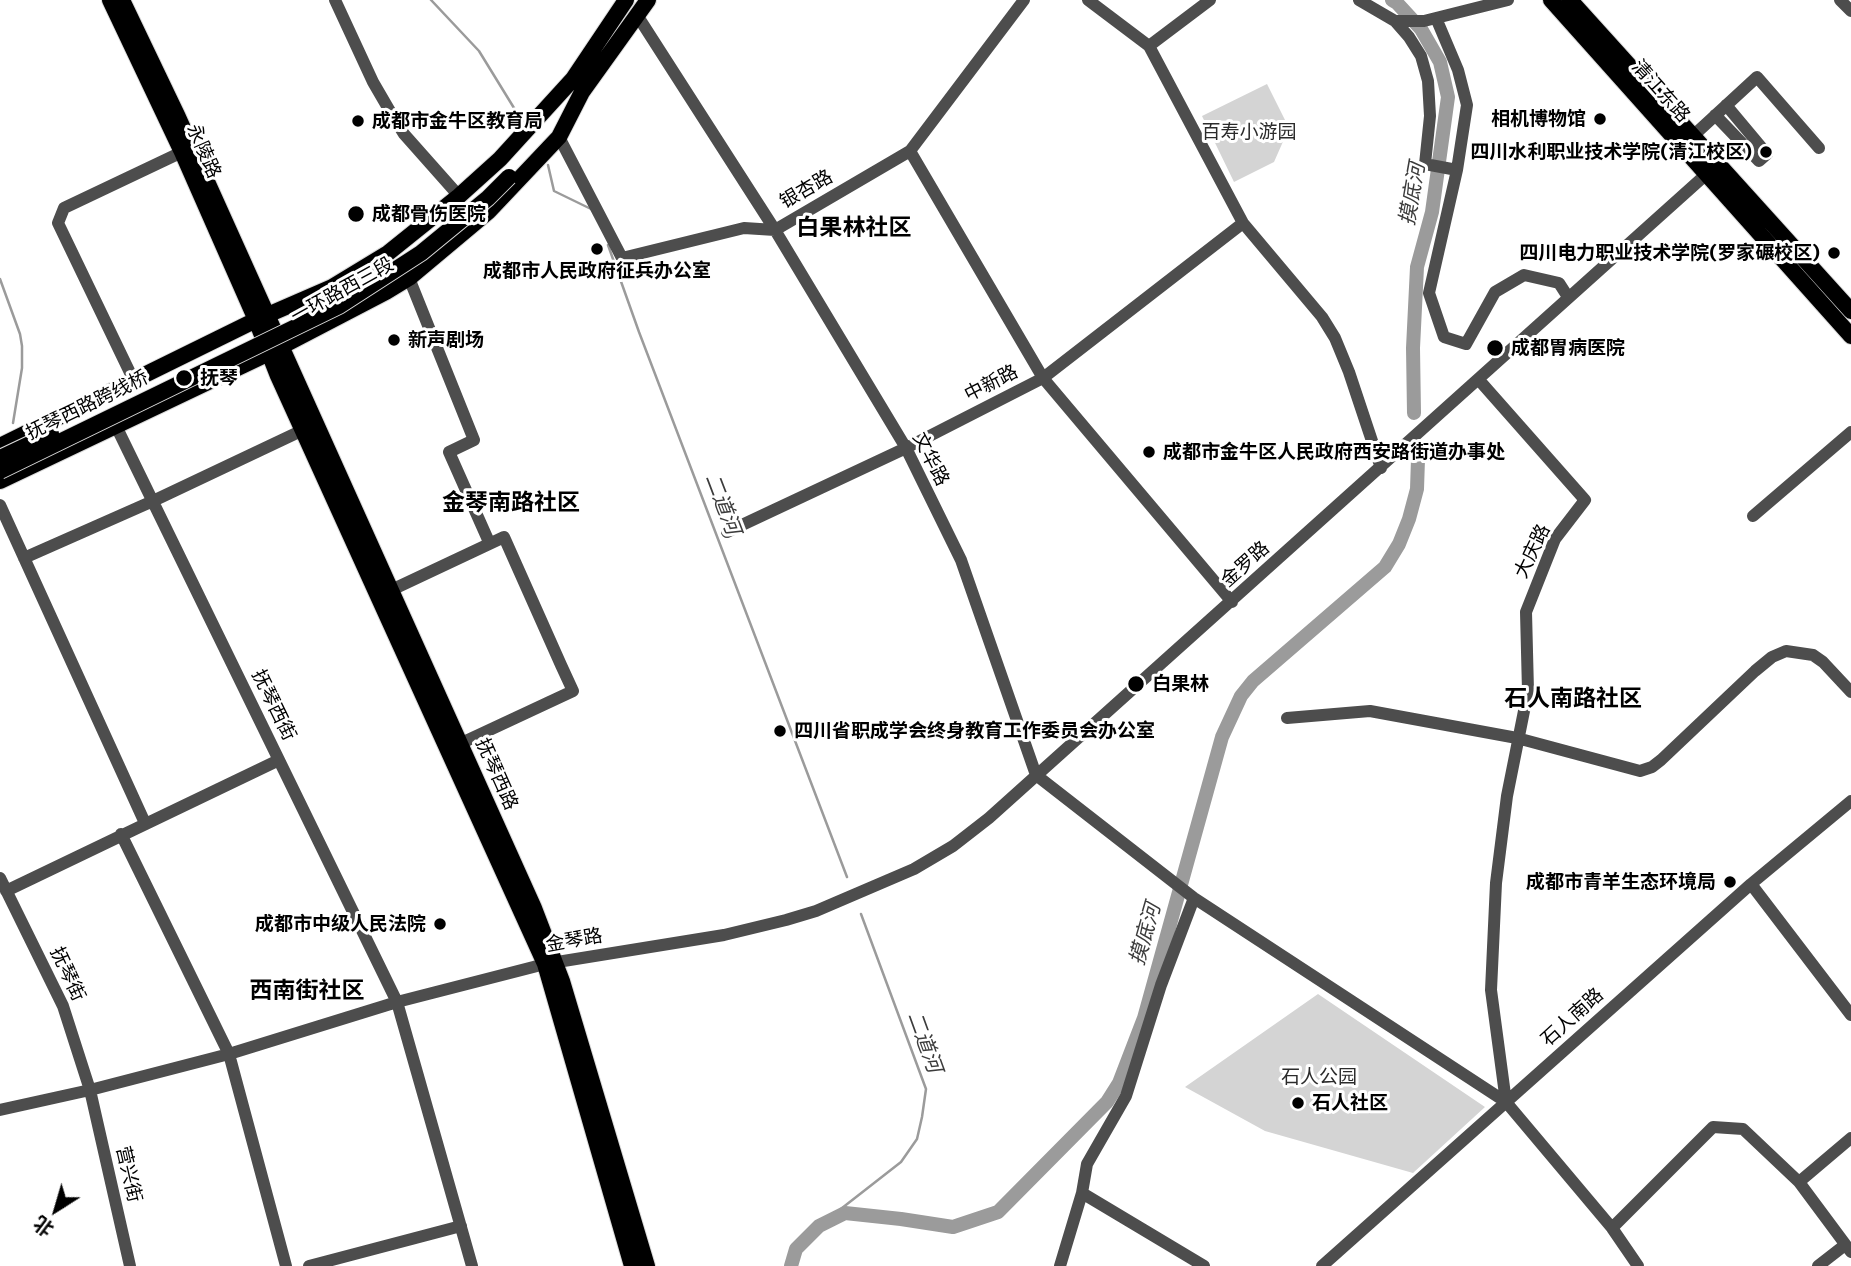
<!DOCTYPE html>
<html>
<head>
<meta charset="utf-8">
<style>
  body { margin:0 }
  #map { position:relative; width:1851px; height:1266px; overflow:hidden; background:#fff; font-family:Commissioner,"Noto Sans SC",sans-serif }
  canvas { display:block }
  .north { position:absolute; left:21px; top:1175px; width:70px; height:70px; -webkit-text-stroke:5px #fff; paint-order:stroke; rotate:217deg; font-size:19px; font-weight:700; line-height:28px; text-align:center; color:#000 }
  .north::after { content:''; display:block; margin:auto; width:24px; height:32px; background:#000; clip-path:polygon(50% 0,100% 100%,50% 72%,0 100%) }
</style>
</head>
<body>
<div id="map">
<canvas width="1851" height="1266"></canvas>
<div class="north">北</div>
</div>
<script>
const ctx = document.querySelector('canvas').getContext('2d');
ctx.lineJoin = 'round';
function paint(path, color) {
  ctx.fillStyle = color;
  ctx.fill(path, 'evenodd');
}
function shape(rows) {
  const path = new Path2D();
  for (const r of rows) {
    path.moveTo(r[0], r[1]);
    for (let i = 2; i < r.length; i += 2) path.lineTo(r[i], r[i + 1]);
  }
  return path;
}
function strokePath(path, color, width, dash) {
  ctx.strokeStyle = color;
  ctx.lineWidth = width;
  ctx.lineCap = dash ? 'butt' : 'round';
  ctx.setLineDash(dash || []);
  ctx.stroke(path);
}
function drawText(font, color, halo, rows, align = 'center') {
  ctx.font = font + ' Commissioner,"Noto Sans SC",sans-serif';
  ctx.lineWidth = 6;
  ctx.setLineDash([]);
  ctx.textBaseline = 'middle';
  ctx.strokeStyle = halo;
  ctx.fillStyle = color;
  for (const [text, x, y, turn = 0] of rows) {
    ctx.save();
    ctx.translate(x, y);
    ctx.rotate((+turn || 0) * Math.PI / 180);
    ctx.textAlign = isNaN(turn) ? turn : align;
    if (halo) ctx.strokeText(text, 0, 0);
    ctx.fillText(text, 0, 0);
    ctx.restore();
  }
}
paint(shape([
  [1267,84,1289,128,1274,162,1234,182,1202,116],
  [1318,994,1485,1107,1413,1173,1265,1131,1185,1087]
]), '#d4d4d4');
strokePath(shape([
  [431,0,479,51,522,121],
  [548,165,554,191,591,209],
  [608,245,639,332,847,877],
  [0,279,20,334,22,346,22,368,13,423],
  [819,1226,901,1162,917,1139,922,1117,926,1089,861,914]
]), '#9b9b9b', 2.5);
strokePath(shape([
  [1392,0,1397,3,1421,29,1440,62,1448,97,1432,212,1417,267,1413,348,1414,413],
  [791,1266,796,1249,819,1226,845,1213,901,1219,953,1227,998,1212,1107,1102,1119,1083,1144,1018,1222,737,1241,696,1253,681,1385,567,1399,544,1409,519,1417,489,1418,459]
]), '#9b9b9b', 14);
const major = shape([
  [110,0,182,152,256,320,278,376,545,964,632,1266],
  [122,0,178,117,534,908,562,981,647,1266],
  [1551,0,1851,336],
  [1570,0,1851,311],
  [0,446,256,320,332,287,388,253,459,196,500,159,573,79,626,0],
  [0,481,269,353,386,292,409,278,489,211,559,137,582,92,648,0]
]);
strokePath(major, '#dbdbdb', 18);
strokePath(shape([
  [335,0,373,82,391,113,404,134,459,196],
  [1088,0,1149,46,1243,223,1322,317,1335,338,1349,372,1381,468],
  [1359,0,1395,21,1409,37,1421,56,1428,81,1430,116,1425,164,1457,170],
  [1840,0,1851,11],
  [637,15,775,230,906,448,961,560,1036,775,1194,898,1506,1102,1612,1228,1638,1266],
  [1436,18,1458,70,1467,105,1457,170,1429,293,1444,337,1466,344,1495,292,1524,275,1559,283,1568,297],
  [1395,21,1424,21,1508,0],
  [1149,46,1210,0],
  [1715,115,1759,161,1767,154,1726,105],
  [1694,135,1757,77,1819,148],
  [559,137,622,258,744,228,775,230,910,151,1024,0],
  [910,151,1043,378,1232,602],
  [409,278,474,440,449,452,489,542],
  [1479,380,1585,500,1555,539,1526,612,1528,691,1507,796,1496,883,1491,990,1506,1102],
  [134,381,58,223,64,208,182,152],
  [116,426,397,1002,472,1266],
  [0,505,145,823],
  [1753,516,1851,432],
  [727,532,906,448,1043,378,1243,223],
  [24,558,153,501,303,430],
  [385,593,504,537,561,665,573,691,453,747],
  [1287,718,1370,711,1517,738,1640,771,1652,767,1661,760,1755,671,1772,657,1786,651,1813,655,1823,662,1851,692],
  [121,834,229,1054,286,1266],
  [0,878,63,1006,90,1090,130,1266],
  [1751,884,1851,1015],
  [6,891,279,760],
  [0,1110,90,1090,229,1054,397,1002,545,964,724,935,786,920,816,911,914,869,953,846,989,818,1711,170],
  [1799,1182,1851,1138],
  [1082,1193,1204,1266],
  [1612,1228,1713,1127,1743,1129,1799,1182,1851,1252],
  [309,1266,461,1226],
  [1060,1266,1082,1193,1087,1164,1126,1096,1161,985,1194,898],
  [1322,1266,1751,884,1851,801],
  [1818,1266,1845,1245]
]), '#4d4d4d', 12);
strokePath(major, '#000', 16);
const majorBridge = shape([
  [0,458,51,434],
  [0,471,339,306,421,253,488,198,509,177]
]);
strokePath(majorBridge, '#dbdbdb', 18, []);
strokePath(majorBridge, '#000', 16);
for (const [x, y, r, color] of [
  [1600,119,7,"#000"],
  [358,121,7,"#000"],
  [1766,152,7,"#000"],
  [356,214,9,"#000"],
  [597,249,7,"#000"],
  [1834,253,7,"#000"],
  [394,340,7,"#000"],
  [1495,348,9,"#000"],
  [184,378,9,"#000"],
  [1149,452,7,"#000"],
  [1136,684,9,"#000"],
  [780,731,7,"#000"],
  [1730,882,7,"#000"],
  [440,924,7,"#000"],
  [1298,1103,7,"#000"]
]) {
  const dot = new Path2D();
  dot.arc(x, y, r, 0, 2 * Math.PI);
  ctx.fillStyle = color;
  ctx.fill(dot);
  strokePath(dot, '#fff', 2.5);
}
drawText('19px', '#000', '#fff', [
  ["清江东路",1661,91,48],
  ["永陵路",204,151,66],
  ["银杏路",806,189,-30],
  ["一环路西三段",342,290,-29],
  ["中新路",991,383,-27],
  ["抚琴西路跨线桥",87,405,-26],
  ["文华路",931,459,63],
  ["大庆路",1532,551,-64],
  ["金罗路",1245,564,-42],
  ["抚琴西街",274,705,64],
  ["抚琴西路",497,774,66],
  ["金琴路",574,940,-10],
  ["抚琴街",68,974,65],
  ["石人南路",1572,1017,-42],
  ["营兴街",129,1174,77]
]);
drawText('bold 19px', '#000', '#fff', [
  ["相机博物馆",1586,119,"right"],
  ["成都市金牛区教育局",372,121],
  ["四川水利职业技术学院(清江校区)",1752,152,"right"],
  ["成都骨伤医院",372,214],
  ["四川电力职业技术学院(罗家碾校区)",1820,253,"right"],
  ["成都市人民政府征兵办公室",597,271,"center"],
  ["新声剧场",408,340],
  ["成都胃病医院",1511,348],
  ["抚琴",200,378],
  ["成都市金牛区人民政府西安路街道办事处",1163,452],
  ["白果林",1152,684],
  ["四川省职成学会终身教育工作委员会办公室",794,731],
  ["成都市青羊生态环境局",1716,882,"right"],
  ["成都市中级人民法院",426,924,"right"],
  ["石人社区",1312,1103]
], 'left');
drawText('19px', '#2b2b2b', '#fff', [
  ["百寿小游园",1249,132],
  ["石人公园",1319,1077]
]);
drawText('italic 21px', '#3c3c3c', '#fff', [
  ["摸底河",1412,194,-80],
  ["二道河",723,504,69],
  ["摸底河",1145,934,-74],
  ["二道河",925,1042,70]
]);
drawText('bold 23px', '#000', '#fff', [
  ["白果林社区",854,227],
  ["金琴南路社区",511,502],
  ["石人南路社区",1573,698],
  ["西南街社区",307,990]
]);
</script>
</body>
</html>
